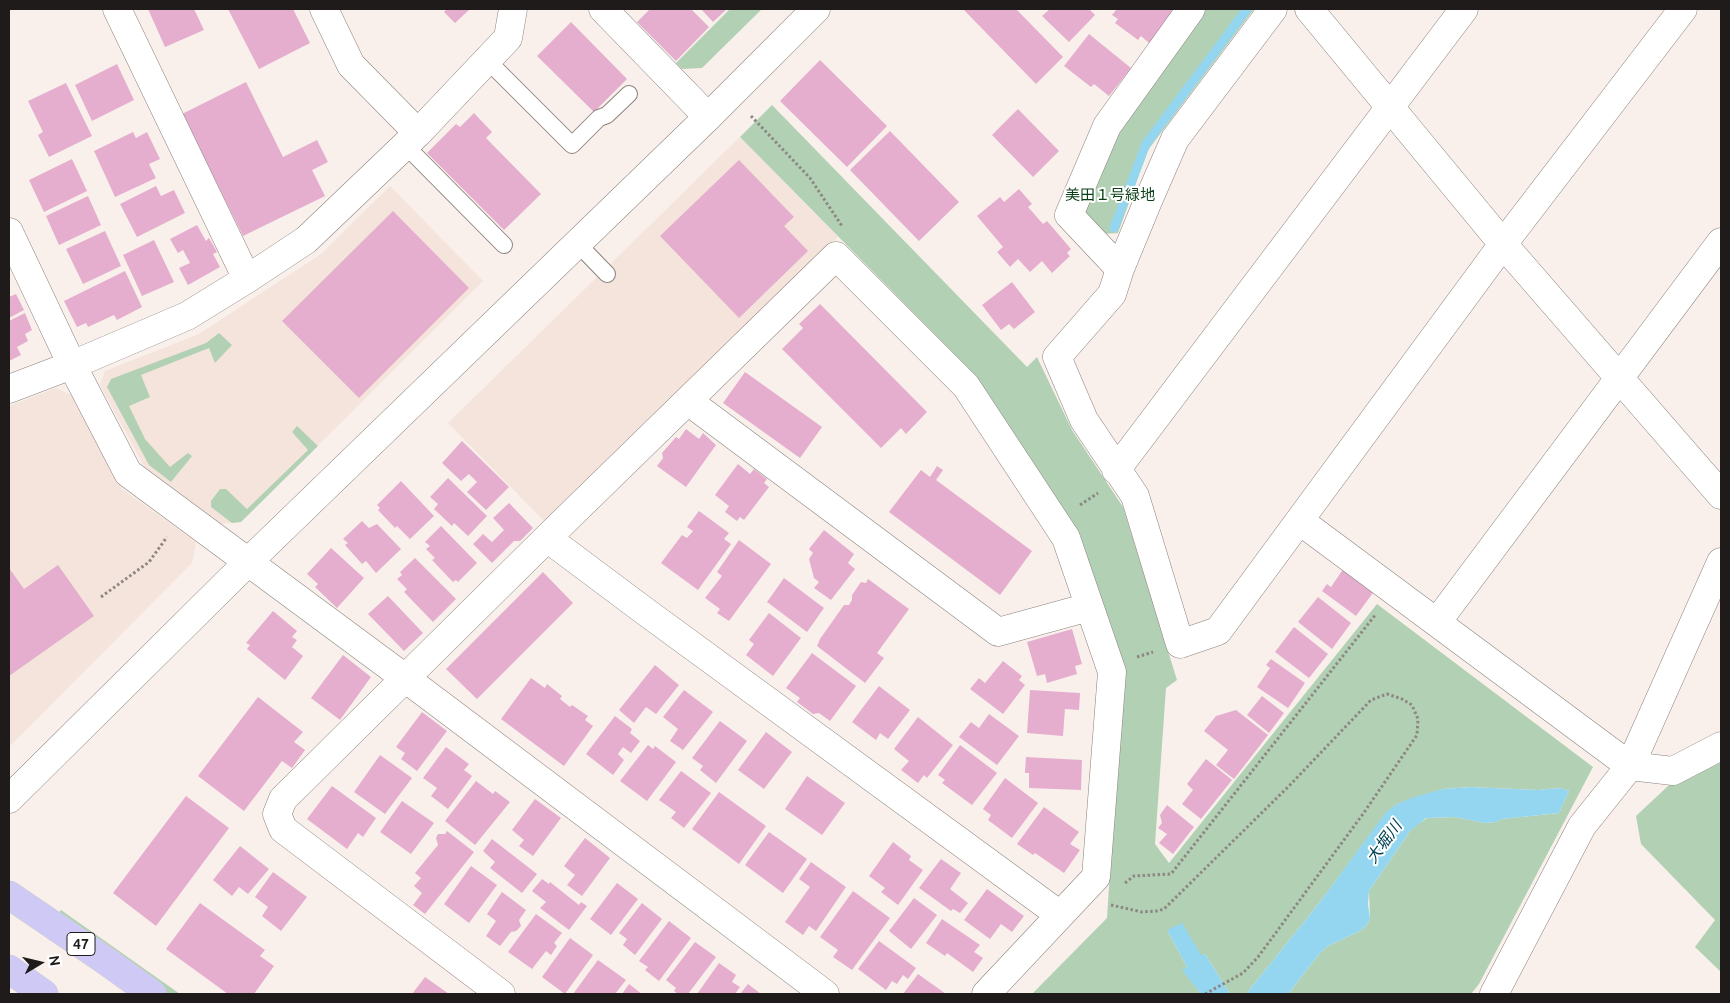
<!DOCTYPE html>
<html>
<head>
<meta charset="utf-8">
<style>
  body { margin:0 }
  #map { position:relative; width:1730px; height:1003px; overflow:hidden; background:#f9f0eb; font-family:Ubuntu,sans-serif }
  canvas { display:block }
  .frame { position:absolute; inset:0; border:10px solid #1f1b1a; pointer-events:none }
  .north { position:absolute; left:15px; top:938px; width:50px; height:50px; -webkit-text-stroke:4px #fff; paint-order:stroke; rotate:81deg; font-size:14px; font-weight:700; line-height:20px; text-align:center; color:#1f1b1a }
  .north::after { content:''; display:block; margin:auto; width:18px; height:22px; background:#1f1b1a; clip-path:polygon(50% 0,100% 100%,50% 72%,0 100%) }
</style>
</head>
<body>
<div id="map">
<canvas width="1730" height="1003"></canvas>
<div class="frame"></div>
<div class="north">N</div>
</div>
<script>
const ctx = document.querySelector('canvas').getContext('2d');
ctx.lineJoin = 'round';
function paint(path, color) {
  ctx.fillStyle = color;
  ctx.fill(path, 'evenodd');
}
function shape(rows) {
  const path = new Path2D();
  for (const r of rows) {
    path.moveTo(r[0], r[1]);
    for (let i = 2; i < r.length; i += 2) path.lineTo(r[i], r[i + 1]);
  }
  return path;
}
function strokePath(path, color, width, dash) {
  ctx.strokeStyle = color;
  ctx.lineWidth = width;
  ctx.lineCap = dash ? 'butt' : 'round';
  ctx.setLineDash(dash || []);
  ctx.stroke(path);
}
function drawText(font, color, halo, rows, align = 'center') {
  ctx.font = font + ' Ubuntu,"Noto Sans JP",sans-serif';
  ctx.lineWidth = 4;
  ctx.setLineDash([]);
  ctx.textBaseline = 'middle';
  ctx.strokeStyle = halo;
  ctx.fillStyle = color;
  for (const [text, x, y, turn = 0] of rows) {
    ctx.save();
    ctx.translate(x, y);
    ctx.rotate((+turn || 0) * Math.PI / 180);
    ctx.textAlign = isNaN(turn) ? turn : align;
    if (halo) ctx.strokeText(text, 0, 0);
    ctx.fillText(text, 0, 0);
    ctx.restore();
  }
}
paint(shape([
  [740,137,838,237,546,523,448,423],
  [390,186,483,281,241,522,219,524,145,468,100,385,105,371,199,334,321,254],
  [56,388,71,395,122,489,196,542,192,563,9,747,9,406]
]), '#f5e4db');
paint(shape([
  [730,9,762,9,702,68,682,69,676,63],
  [1205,9,1254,9,1148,150,1118,233,1103,234,1088,220,1084,204,1113,130],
  [772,105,1027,367,1037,357,1072,430,1123,507,1177,680,1166,688,1155,844,1169,863,1377,604,1593,767,1479,984,1471,994,1288,994,1320,953,1328,946,1360,931,1366,926,1370,919,1369,891,1410,831,1418,824,1427,818,1455,817,1485,823,1496,822,1502,819,1559,813,1569,791,1561,788,1537,790,1471,787,1443,789,1397,804,1386,813,1320,902,1246,994,1230,994,1205,954,1201,956,1167,930,1187,967,1183,970,1201,994,1032,994,1107,918,1123,671,1080,534,977,377,740,137],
  [219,333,232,345,215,363,209,348,141,375,150,397,129,406,145,439,170,467,188,453,192,456,171,482,149,465,107,387,111,379,206,343],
  [297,426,318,446,241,522,232,523,211,507,211,501,220,489,226,489,247,509,308,450,292,432],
  [1721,757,1721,972,1695,947,1715,920,1641,844,1636,816,1668,786],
  [61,910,180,994,166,994,56,916]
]), '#b2d1b4');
paint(shape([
  [1471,787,1537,790,1561,788,1569,791,1559,813,1502,819,1496,822,1485,823,1455,817,1426,818,1410,831,1369,891,1368,904,1370,919,1366,926,1360,931,1328,946,1320,953,1288,994,1246,994,1320,902,1386,812,1397,804,1414,797,1443,789],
  [1182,923,1201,955,1205,954,1230,994,1201,994,1182,970,1187,967,1167,930]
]), '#94d6f0');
strokePath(shape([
  [1114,228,1146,144,1247,9]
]), '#94d6f0', 9);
paint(shape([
  [148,9,194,9,204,30,165,47],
  [228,9,293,9,310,43,259,69],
  [444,9,470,9,455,23,444,12,446,10],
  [650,9,691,9,709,27,676,61,637,22],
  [701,9,727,9,713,22],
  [963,9,1016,9,1063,57,1036,84],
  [1050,9,1089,9,1095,15,1069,42,1042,16],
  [1117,9,1174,9,1175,10,1149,43,1141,36,1138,40,1115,23,1118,19,1112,15],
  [571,22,627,79,594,112,537,56],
  [1089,34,1131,68,1109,96,1094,84,1091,87,1064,66],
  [820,60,887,126,847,167,780,101],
  [117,64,134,100,92,121,75,85],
  [246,82,283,157,317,140,328,162,312,170,325,196,243,236,182,114],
  [66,83,92,136,49,157,38,135,43,132,28,101],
  [1018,109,1059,151,1033,177,992,135],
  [474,113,492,132,486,138,541,194,504,230,427,153,456,124,460,127],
  [890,131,959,202,919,241,850,170],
  [133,132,136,138,147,132,160,159,149,164,156,178,115,197,94,151],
  [72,159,87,191,44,212,29,180],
  [739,160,794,217,784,226,808,251,739,318,660,236],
  [156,186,161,196,174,190,185,213,137,237,120,204],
  [1019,189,1032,204,1028,207,1043,224,1047,221,1071,249,1067,253,1070,256,1052,273,1042,261,1030,272,1018,259,1010,267,997,252,1003,247,977,216,1000,197,1004,202],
  [88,196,101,225,59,245,46,216],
  [393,211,469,288,359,398,282,321],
  [197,225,206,241,209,238,217,252,213,254,220,267,188,285,179,268,190,263,183,250,178,253,170,239],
  [105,231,121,266,83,284,66,249],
  [154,240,174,282,142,296,123,255],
  [125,271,142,307,117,320,114,315,88,327,86,323,77,327,64,301],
  [1012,282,1035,312,1014,329,1009,324,1001,330,982,305],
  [16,294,24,310,9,318,9,297],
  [820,304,927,412,906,434,901,428,881,448,782,349,803,328,799,324],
  [25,313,32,330,25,334,28,341,17,347,21,355,9,361,9,321],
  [745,372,822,427,800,458,723,403],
  [686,429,699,439,703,433,716,445,686,487,657,466,663,458,662,453,676,437,679,439],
  [462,441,509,487,486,510,467,492,477,482,469,474,461,481,442,463],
  [738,464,750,474,754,469,767,479,764,483,769,487,744,520,740,517,737,521,725,512,729,506,715,495],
  [937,466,943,470,936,480,1032,551,1000,595,889,512,921,470,930,477],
  [448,478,487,516,468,536,454,523,452,526,434,509,438,504,430,497],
  [401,481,434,516,410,539,397,526,395,528,378,510,380,508,377,505],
  [509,503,533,528,520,541,514,541,492,563,473,544,483,534,492,542,504,530,493,518],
  [699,511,729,533,724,539,731,544,698,590,661,563,682,535,687,538,693,531,687,527],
  [362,521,369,528,377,524,401,549,376,573,366,561,362,564,345,545,348,543,343,539],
  [441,526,477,563,458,582,456,580,453,582,432,560,435,558,426,549,430,546,425,542],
  [824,530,854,554,848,563,855,569,831,600,814,588,819,582,814,578,809,559,813,553,809,549],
  [739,540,771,564,729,621,717,613,720,609,705,598,722,576,717,572],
  [331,548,364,578,337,608,315,587,318,584,307,574],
  [415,558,456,599,433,622,404,592,407,589,397,579,402,575,400,572],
  [58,565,94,616,9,676,9,568,24,589],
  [1344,568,1375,590,1356,616,1322,591,1327,584,1331,587],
  [543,572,573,603,477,699,446,669],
  [784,578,824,608,807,632,767,602],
  [868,579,909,609,877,653,884,658,865,683,817,646,820,639,844,605,849,605,852,600,852,595,861,582,866,583],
  [388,596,423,633,404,651,368,614],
  [1318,597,1351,623,1332,649,1298,622],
  [273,611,297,631,292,637,297,640,292,647,303,656,285,680,247,649,250,645,246,643],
  [769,613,801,638,773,676,746,655,754,644,749,640],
  [1294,627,1328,654,1309,678,1275,652],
  [1072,629,1082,664,1075,666,1077,674,1047,683,1045,674,1037,676,1027,642],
  [812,653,856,686,830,721,819,713,813,714,797,702,800,698,786,688],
  [343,655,371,677,340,720,311,698],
  [1271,659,1305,683,1288,708,1257,687,1270,668,1266,665],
  [1003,661,1022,676,1019,680,1025,685,1003,714,970,689,979,678,985,683],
  [655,665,679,685,656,714,646,707,634,723,619,710],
  [531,678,545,688,547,684,562,696,560,699,570,707,572,705,588,716,585,720,593,726,564,766,501,719],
  [879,686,910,710,888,739,880,733,876,740,852,722],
  [684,690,713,712,683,750,670,741,678,729,663,717],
  [1030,690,1080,693,1079,710,1065,709,1063,736,1027,733],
  [1262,696,1284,713,1269,733,1247,715],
  [258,697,303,732,294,742,305,750,292,768,282,761,244,811,198,776],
  [1236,710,1268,735,1234,779,1216,765,1228,750,1204,731,1216,716],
  [422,712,447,731,417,771,401,759,405,753,396,747],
  [989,714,1019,736,997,765,959,737,971,722,979,728],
  [615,716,632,729,630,733,640,741,631,753,623,747,618,754,624,760,613,775,586,754],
  [918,717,953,745,927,778,924,775,918,783,901,770,909,761,894,749],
  [720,721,747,741,716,783,700,770,703,766,692,758],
  [766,732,792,752,764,789,738,770],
  [648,745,653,749,655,746,676,762,647,801,620,781],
  [960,745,997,773,972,805,942,783,945,780,938,775],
  [446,747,469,764,464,770,472,776,448,809,431,796,437,788,423,778],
  [380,755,412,778,385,814,354,792],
  [1026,757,1082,760,1081,790,1029,788,1029,773,1025,773],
  [1206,759,1232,780,1201,819,1182,804,1193,790,1187,784],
  [681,771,711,793,684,828,671,818,676,812,659,800],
  [807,776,845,803,822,835,785,809],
  [1005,778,1038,803,1012,838,988,820,991,815,983,809],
  [476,781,493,794,495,791,510,802,475,845,445,821],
  [332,786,376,818,363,837,358,833,347,849,307,819],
  [719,792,766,826,739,864,692,829],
  [186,796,229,828,156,926,113,893],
  [535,799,561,818,533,856,519,846,524,840,512,830],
  [402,801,434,823,411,854,380,832],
  [1167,805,1194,827,1173,854,1159,843,1167,834,1158,828,1162,823,1160,815],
  [1044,807,1079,832,1070,844,1080,850,1064,873,1035,853,1033,855,1017,844],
  [447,831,474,852,425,914,413,905,422,893,414,886,421,878,415,873,438,845,436,838,438,834,445,834],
  [769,832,807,859,783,893,745,865],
  [585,838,610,858,582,896,567,885,575,875,564,866],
  [492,839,537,874,522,893,490,868,495,862,483,851],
  [893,842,911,856,909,860,923,870,898,905,881,892,885,888,869,876],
  [240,846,269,869,248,894,239,887,232,896,213,880],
  [941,859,961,873,950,889,968,903,960,913,953,909,951,911,919,888],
  [811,862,846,887,816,931,809,926,803,935,785,922,810,887,799,879],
  [471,866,497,885,469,923,444,904],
  [273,872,307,897,281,931,262,916,268,907,255,897],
  [542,879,549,884,550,882,579,905,581,902,587,906,569,930,540,908,546,902,532,891],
  [617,883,638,899,611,935,590,919],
  [987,889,1024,916,1012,932,1001,924,990,939,964,920],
  [853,891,890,918,852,970,833,957,838,950,820,937],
  [502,892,526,910,519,920,521,926,516,931,511,932,500,946,486,936,496,921,487,914],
  [914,898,937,915,911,949,889,931],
  [200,903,265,950,260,956,274,966,254,994,228,994,166,949],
  [642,903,662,919,635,955,623,945,627,939,619,933],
  [536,914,562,933,554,943,557,946,551,955,546,951,532,969,508,952],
  [942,919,980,945,974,952,983,958,973,972,947,953,945,956,926,943],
  [669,921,691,938,659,981,645,970,648,967,639,961],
  [570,938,593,955,565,994,542,977],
  [879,941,916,968,908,979,903,975,897,984,892,981,886,990,858,969],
  [695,942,716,957,688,994,678,994,674,991,676,988,666,980],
  [598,960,626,980,615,994,573,994],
  [719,963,736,975,732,982,740,987,735,994,697,994],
  [918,974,946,994,903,994],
  [425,977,449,994,412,994],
  [629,984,642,994,622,994],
  [748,984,761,994,740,994]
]), '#e5aece');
const service = shape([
  [487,60,572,145,599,118,607,115,629,94],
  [405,145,504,245],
  [577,243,607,274]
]);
const minor = shape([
  [117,9,247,279],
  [324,9,351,65,418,133],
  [603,9,708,117],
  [1273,9,1175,139,1148,201,1120,269,1112,294,1057,357,1084,420,1135,496,1180,644,1218,631,1503,244,1683,9],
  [1309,9,1503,244,1721,495],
  [9,232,72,365,128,473,405,678,825,994],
  [1120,269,1069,215,1107,126,1191,9],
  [9,389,72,365,187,316,247,279,306,240,418,133,508,38,513,9],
  [688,401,998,632,1089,607],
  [1116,470,1464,9],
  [1300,521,1630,766,1673,771,1721,746],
  [547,538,646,612,1060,915],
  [1437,622,1721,242],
  [501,994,283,829,277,814,283,799,547,538,836,256,966,386,1066,538,1112,672,1096,877,986,994],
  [1494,994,1582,826,1630,766,1721,562]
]);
const tertiary = shape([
  [9,799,248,562,708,117,816,9]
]);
const primary = shape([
  [9,895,106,961,152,994],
  [9,969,44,994]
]);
strokePath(service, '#8b827e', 18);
strokePath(minor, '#8b827e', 29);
strokePath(tertiary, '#8b827e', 29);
strokePath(primary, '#d2d1d1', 29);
strokePath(shape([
  [751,116,810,178,842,226],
  [1080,505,1098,493],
  [101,597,149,562,167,537],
  [1137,657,1153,652],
  [1125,883,1134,876,1171,874,1376,614],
  [1111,905,1142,912,1157,911,1164,909,1289,786,1371,700,1387,694,1402,699,1412,705,1418,719,1417,735,1363,814,1258,957,1243,973,1205,994]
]), '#8d8784', 3, [2.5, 2.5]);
strokePath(service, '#fff', 16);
strokePath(minor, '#fff', 28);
strokePath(tertiary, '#fff', 28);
strokePath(primary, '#cec9f5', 28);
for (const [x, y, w] of [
  [81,944,28]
]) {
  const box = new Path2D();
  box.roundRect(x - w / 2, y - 11.5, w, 23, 4);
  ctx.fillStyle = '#fff';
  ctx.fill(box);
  strokePath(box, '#1f1b1a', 1);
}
drawText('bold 14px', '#1f1b1a', null, [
  ["47",81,944]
]);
drawText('15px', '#0b3e16', '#fff', [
  ["美田１号緑地",1110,195]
]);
drawText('italic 16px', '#044152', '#fff', [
  ["大堀川",1384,842,-54]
]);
</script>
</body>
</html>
